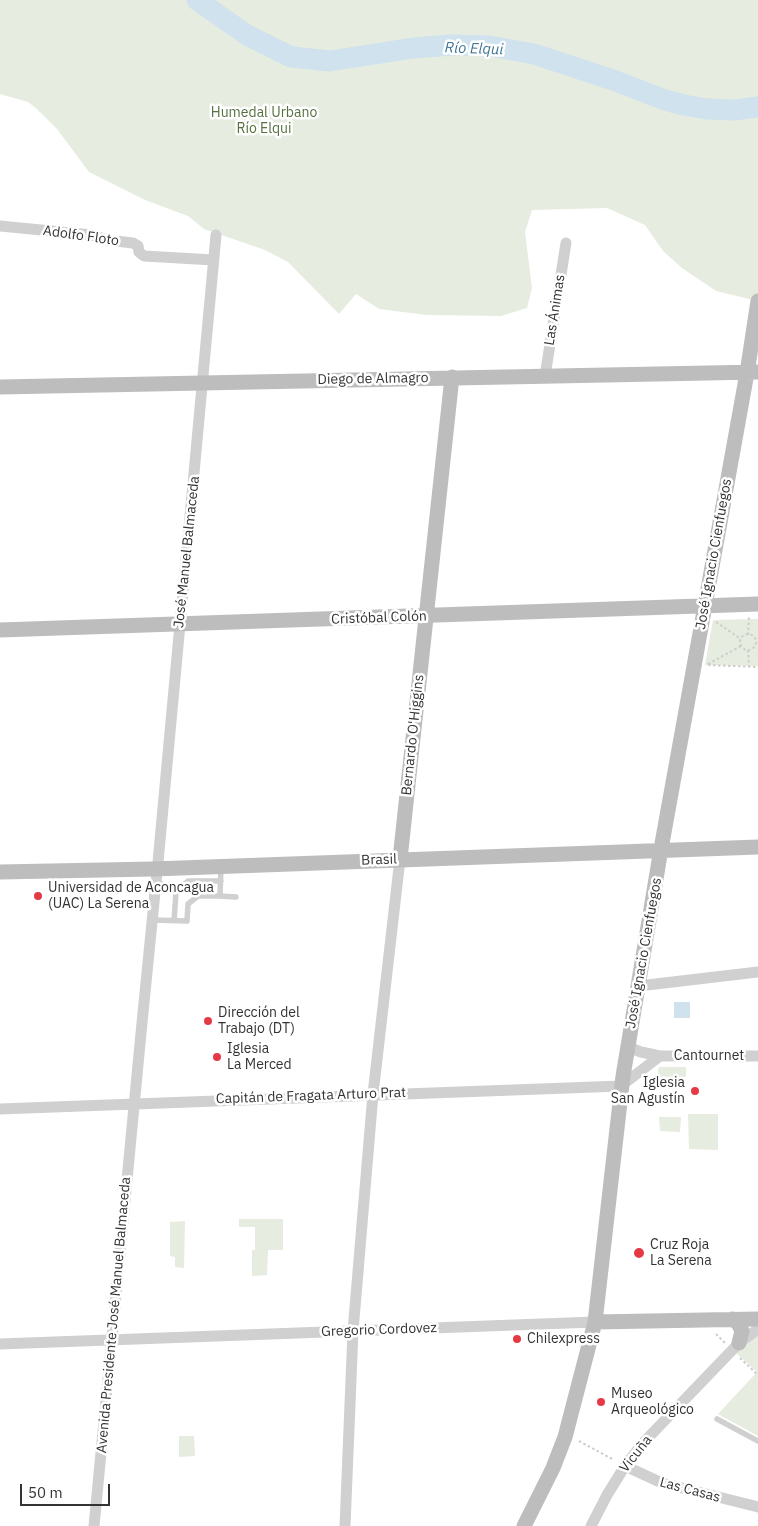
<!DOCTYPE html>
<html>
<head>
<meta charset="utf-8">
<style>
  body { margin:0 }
  #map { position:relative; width:758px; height:1526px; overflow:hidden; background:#fff; font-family:"IBM Plex Sans",sans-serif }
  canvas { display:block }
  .scale { position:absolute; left:20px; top:1484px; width:90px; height:22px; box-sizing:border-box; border:2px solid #333; border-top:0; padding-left:6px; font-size:15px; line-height:18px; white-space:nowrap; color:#333; -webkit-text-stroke:4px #fff; paint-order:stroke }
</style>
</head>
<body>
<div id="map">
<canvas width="758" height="1526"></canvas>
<div class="scale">50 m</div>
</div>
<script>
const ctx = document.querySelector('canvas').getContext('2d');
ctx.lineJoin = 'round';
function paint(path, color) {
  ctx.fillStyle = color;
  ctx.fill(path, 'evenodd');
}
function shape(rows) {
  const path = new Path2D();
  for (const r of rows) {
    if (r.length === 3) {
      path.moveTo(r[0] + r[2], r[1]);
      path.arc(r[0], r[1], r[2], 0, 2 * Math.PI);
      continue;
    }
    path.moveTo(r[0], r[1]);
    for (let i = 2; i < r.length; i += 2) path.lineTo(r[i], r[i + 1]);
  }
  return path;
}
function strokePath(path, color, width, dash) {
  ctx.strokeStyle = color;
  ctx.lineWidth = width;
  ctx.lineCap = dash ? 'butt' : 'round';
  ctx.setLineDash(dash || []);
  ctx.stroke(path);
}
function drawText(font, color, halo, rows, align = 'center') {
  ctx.font = font + ' "IBM Plex Sans",sans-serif';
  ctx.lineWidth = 5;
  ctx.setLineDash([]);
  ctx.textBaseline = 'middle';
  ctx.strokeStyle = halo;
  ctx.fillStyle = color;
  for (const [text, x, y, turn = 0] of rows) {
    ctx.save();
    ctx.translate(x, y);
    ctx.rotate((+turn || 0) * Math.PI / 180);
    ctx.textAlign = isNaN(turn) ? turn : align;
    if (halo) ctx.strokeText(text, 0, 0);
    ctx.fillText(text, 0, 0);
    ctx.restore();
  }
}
paint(shape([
  [0,0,758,0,758,301,716,291,682,268,663,251,645,225,607,208,532,210,525,232,532,288,527,308,501,316,427,315,379,309,356,294,339,314,288,262,265,250,204,229,188,216,145,200,89,172,57,129,37,109,28,102,0,94],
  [758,619,758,666,705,665,713,620],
  [660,1067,686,1067,686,1077,658,1077,658,1069],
  [688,1114,718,1114,718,1150,689,1149],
  [659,1117,681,1117,680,1132,660,1131],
  [239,1219,283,1219,283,1250,268,1250,267,1275,252,1276,252,1250,255,1250,255,1227,239,1227],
  [185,1221,184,1268,175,1267,175,1257,170,1256,170,1222],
  [758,1334,758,1436,718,1414,757,1372,736,1353],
  [179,1436,194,1436,195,1456,179,1457]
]), '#e6ecdf');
paint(shape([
  [674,1002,690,1002,690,1018,674,1018]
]), '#cfe2ee');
strokePath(shape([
  [197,0,247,35,291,57,330,61,413,48,452,45,489,46,534,54,613,80,665,100,684,105,707,109,734,110,758,107]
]), '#cfe2ee', 21);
strokePath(shape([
  [716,622,741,639],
  [748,642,8],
  [748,635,749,617],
  [748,650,749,667],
  [708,664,741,646],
  [708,665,758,667],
  [716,1334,725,1343],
  [740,1358,758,1375],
  [579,1441,614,1460]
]), '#cdcdcd', 2, [2.5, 2.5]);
strokePath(shape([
  [157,882,178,890],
  [220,896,236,897],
  [153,920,187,921,188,904,198,896,220,896,221,868],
  [174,921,176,892,188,881,221,881],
  [717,1419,758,1441]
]), '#d0d0d0', 5.5);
strokePath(shape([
  [0,226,92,235,107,240,133,243,138,246,139,252,144,256,214,260],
  [545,376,566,243],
  [647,985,758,972],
  [628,1047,641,1052,660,1056,758,1056],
  [0,1109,621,1086,660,1056],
  [0,1344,595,1322],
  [625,1466,662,1483,758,1507],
  [94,1526,141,1033,158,862,216,235],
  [345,1526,353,1331,373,1094,400,859],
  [591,1526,607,1495,625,1466,643,1443,739,1343,758,1329]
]), '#d0d0d0', 11);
strokePath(shape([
  [0,387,758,372],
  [0,630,758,604],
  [400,859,452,377],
  [0,872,153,869,758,847],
  [732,1319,738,1323,742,1331,739,1343],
  [595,1322,758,1319],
  [524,1526,553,1468,565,1437,595,1322,623,1076,661,849,747,373,758,301]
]), '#bdbdbd', 15);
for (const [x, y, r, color] of [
  [38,896,5,"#e63946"],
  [208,1021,5,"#e63946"],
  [217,1057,5,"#e63946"],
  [695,1091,5,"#e63946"],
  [639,1253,6,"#e63946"],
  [517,1339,5,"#e63946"],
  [601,1402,5,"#e63946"]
]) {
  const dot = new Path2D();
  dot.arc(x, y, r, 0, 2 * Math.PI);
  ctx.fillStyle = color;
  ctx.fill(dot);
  strokePath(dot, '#fff', 2);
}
drawText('14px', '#56703f', '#fff', [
  ["Humedal Urbano",264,113],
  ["Río Elqui",264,129]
]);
drawText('14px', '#333', '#fff', [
  ["Adolfo Floto",81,236,8],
  ["Las Ánimas",555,310,-81],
  ["Diego de Almagro",373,379,-1],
  ["José Manuel Balmaceda",187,552,-84],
  ["José Ignacio Cienfuegos",714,554,-80],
  ["Cristóbal Colón",379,618,-2],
  ["Bernardo O'Higgins",413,735,-84],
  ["Brasil",379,860,-2],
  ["José Ignacio Cienfuegos",644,953,-80],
  ["Cantournet",709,1056],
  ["Capitán de Fragata Arturo Prat",311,1096,-2],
  ["Avenida Presidente José Manuel Balmaceda",114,1315,-85],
  ["Gregorio Cordovez",379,1330,-2],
  ["Vicuña",636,1454,-52],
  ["Las Casas",690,1490,15]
]);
drawText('14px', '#333', '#fff', [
  ["Universidad de Aconcagua",48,888],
  ["(UAC) La Serena",48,904],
  ["Dirección del",218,1013],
  ["Trabajo (DT)",218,1029],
  ["Iglesia",227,1049],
  ["La Merced",227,1065],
  ["Iglesia",685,1083,"right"],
  ["San Agustín",685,1099,"right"],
  ["Cruz Roja",650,1245],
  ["La Serena",650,1261],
  ["Chilexpress",527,1339],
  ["Museo",611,1394],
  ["Arqueológico",611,1410]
], 'left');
drawText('italic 15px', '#3f7597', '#fff', [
  ["Río Elqui",474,49,2]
]);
</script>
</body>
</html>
